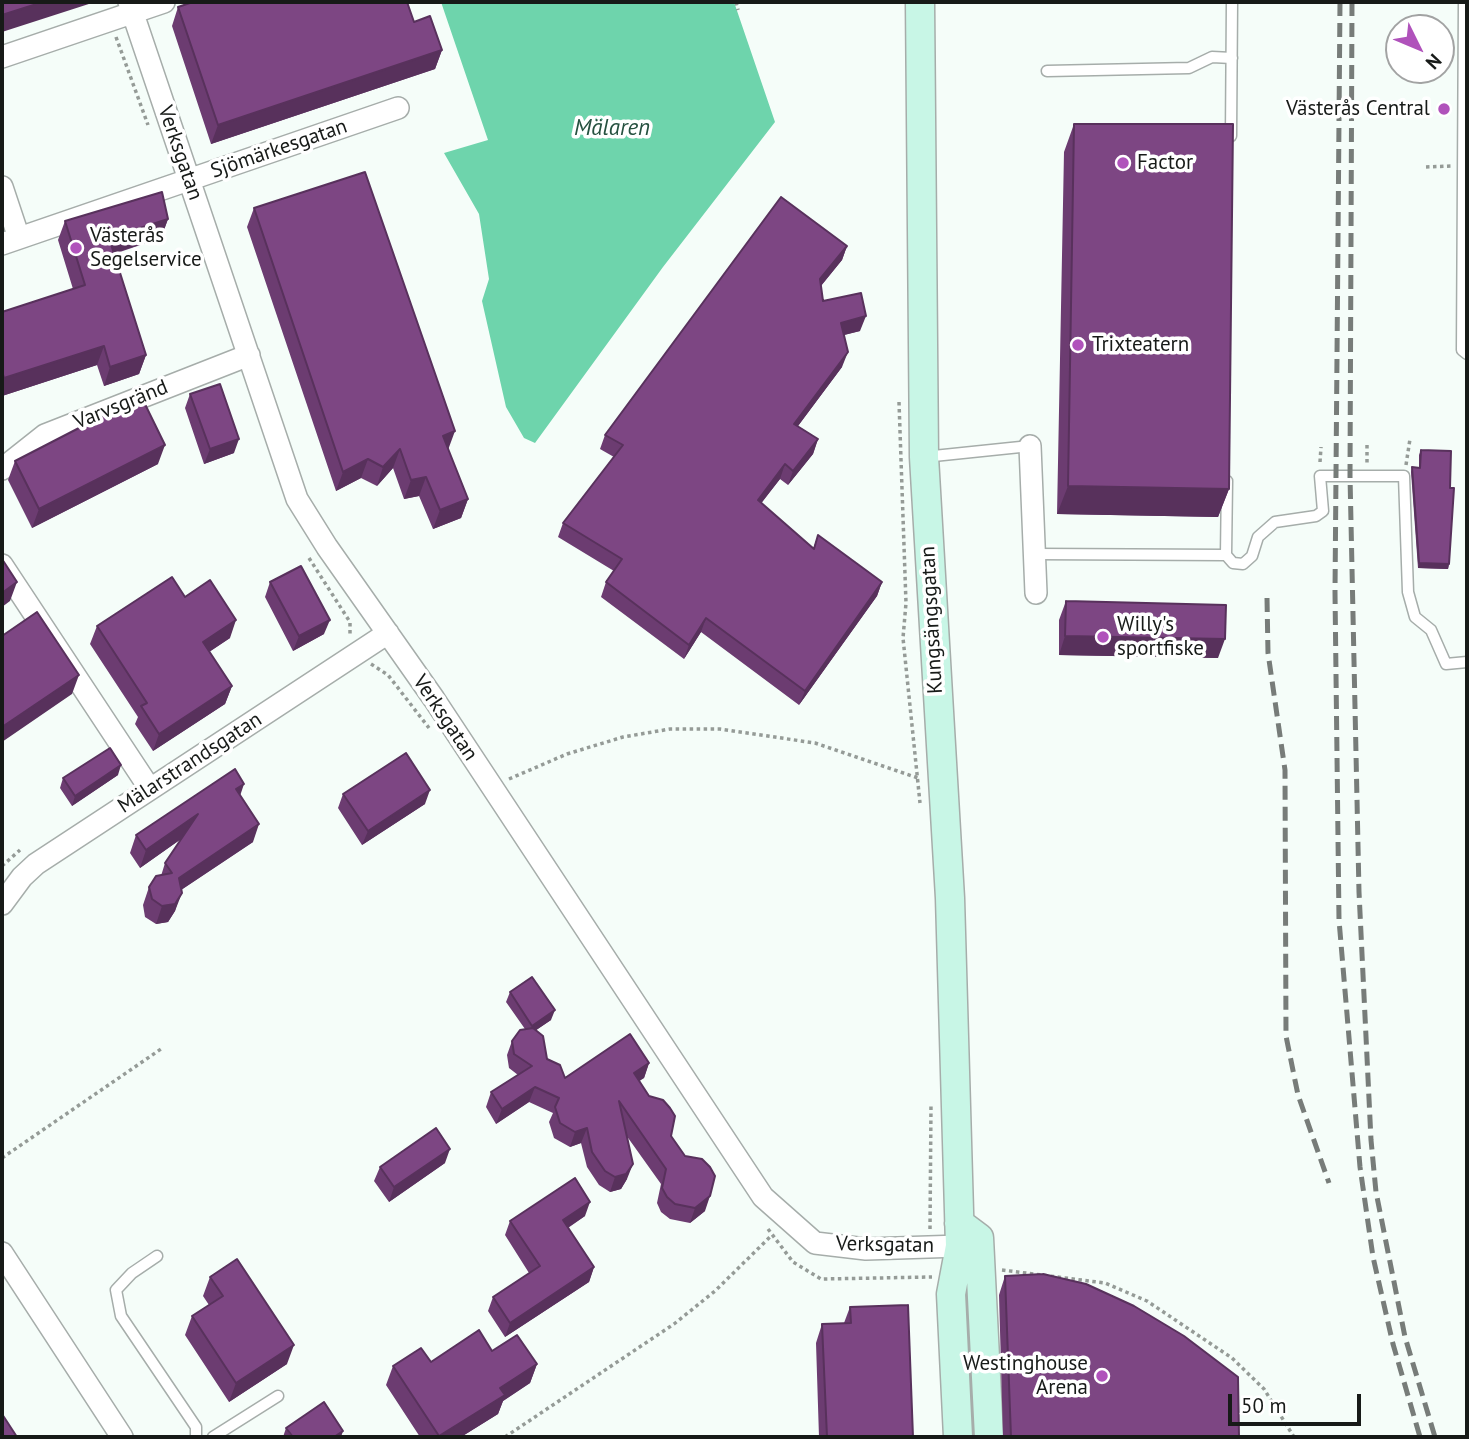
<!DOCTYPE html>
<html>
<head>
<meta charset="utf-8">
<style>
  body { margin:0 }
  #map { position:relative; width:1469px; height:1439px; overflow:hidden; background:#f5fdf9; font-family:"PT Sans",sans-serif }
  canvas { display:block }
  .frame { position:absolute; inset:0; border:4px solid #171a18; pointer-events:none }
  .north { position:absolute; left:1385px; top:14px; width:70px; height:70px; box-sizing:border-box; background:#fff; border:2px solid #a2a3a3; border-radius:50%; rotate:133deg; font-size:19px; font-weight:700; line-height:28px; text-align:center; color:#171a18 }
  .north::after { content:''; display:block; margin:auto; width:24px; height:32px; background:#b052bb; clip-path:polygon(50% 0,100% 100%,50% 72%,0 100%) }
  .scale { position:absolute; left:1228px; top:1394px; width:133px; height:32px; box-sizing:border-box; border:4px solid #171a18; border-top:0; padding-left:9px; font-size:21px; line-height:24px; white-space:nowrap; color:#171a18; -webkit-text-stroke:5px #fff; paint-order:stroke }
</style>
</head>
<body>
<div id="map">
<canvas width="1469" height="1439"></canvas>
<div class="frame"></div>
<div class="north">N</div>
<div class="scale">50 m</div>
</div>
<script>
const ctx = document.querySelector('canvas').getContext('2d');
ctx.lineJoin = 'round';
function paint(path, color) {
  ctx.fillStyle = color;
  ctx.fill(path, 'evenodd');
}
function shape(rows) {
  const path = new Path2D();
  for (const r of rows) {
    path.moveTo(r[0], r[1]);
    for (let i = 2; i < r.length; i += 2) path.lineTo(r[i], r[i + 1]);
  }
  return path;
}
function strokePath(path, color, width, dash) {
  ctx.strokeStyle = color;
  ctx.lineWidth = width;
  ctx.lineCap = dash ? 'butt' : 'round';
  ctx.setLineDash(dash || []);
  ctx.stroke(path);
}
function drawText(font, color, halo, rows, align = 'center') {
  ctx.font = font + ' "PT Sans",sans-serif';
  ctx.lineWidth = 7;
  ctx.setLineDash([]);
  ctx.textBaseline = 'middle';
  ctx.strokeStyle = halo;
  ctx.fillStyle = color;
  for (const [text, x, y, turn = 0] of rows) {
    ctx.save();
    ctx.translate(x, y);
    ctx.rotate((+turn || 0) * Math.PI / 180);
    ctx.textAlign = isNaN(turn) ? turn : align;
    if (halo) ctx.strokeText(text, 0, 0);
    ctx.fillText(text, 0, 0);
    ctx.restore();
  }
}
paint(shape([
  [441,2,734,2,775,122,663,267,535,443,524,438,506,407,482,301,489,279,479,214,444,153,488,140]
]), '#6ed4ac');
const lane = shape([
  [1464,2,1462,350,1467,354],
  [1047,71,1189,68,1212,57,1232,58],
  [1231,136,1232,2],
  [924,457,1030,446],
  [1227,481,1226,555,1233,563,1243,564,1252,556,1258,537,1275,522,1316,516,1323,511,1320,476,1404,476,1408,592,1415,617,1431,630,1446,664,1467,662],
  [1035,554,1226,555],
  [157,1256,132,1273,116,1290,121,1316,196,1427,196,1437],
  [213,1437,278,1396]
]);
const street = shape([
  [129,2,297,499,327,547,434,699,763,1197,815,1243,866,1249,960,1246],
  [2,57,164,2],
  [2,187,19,238],
  [2,244,398,108],
  [1030,446,1036,593],
  [2,469,45,435,249,355],
  [2,565,150,789],
  [2,904,22,877,36,864,388,633],
  [2,1253,122,1437]
]);
const secondary = shape([
  [920,2,924,457,950,898,960,1246,951,1294,958,1437],
  [959,1223,979,1238,989,1437]
]);
strokePath(lane, '#a6adaa', 13);
strokePath(street, '#a6adaa', 24);
strokePath(secondary, '#a6adaa', 31);
strokePath(shape([
  [736,2,738,10],
  [116,37,148,125],
  [1426,167,1451,166],
  [899,402,906,603,903,638,920,803],
  [1367,445,1367,464],
  [1320,462,1321,447],
  [1406,465,1410,439],
  [309,558,350,622,350,636],
  [371,664,388,675,429,728],
  [509,779,567,754,623,737,670,729,720,729,815,743,918,778],
  [2,866,20,850],
  [2,1158,161,1049],
  [768,1229,793,1262,821,1279,932,1277],
  [930,1229,931,1104],
  [1002,1270,1105,1283,1147,1301,1232,1358,1264,1389,1294,1437],
  [505,1437,674,1324,715,1291,772,1235]
]), '#959b97', 3.5, [3.5, 3.5]);
strokePath(lane, '#fff', 10);
strokePath(street, '#fff', 21);
strokePath(secondary, '#c8f6e6', 28);
strokePath(shape([
  [1340,2,1335,592,1339,920,1360,1167,1373,1257,1393,1344,1420,1437],
  [1352,2,1350,476,1359,892,1371,1140,1376,1192,1405,1337,1435,1437],
  [1267,598,1268,653,1285,770,1286,1036,1298,1095,1329,1183]
]), '#777c79', 5, [14, 7]);
paint(shape([
  [178,7,414,22,442,50,435,69,211,144,172,26],
  [1074,124,1229,489,1218,517,1057,514,1064,152],
  [254,208,448,450,468,499,461,518,433,529,419,496,404,499,393,468,377,486,361,478,336,491,247,227],
  [168,219,161,238,114,254,146,355,139,374,104,386,97,365,2,396,2,312,73,289,58,240,65,221],
  [847,246,842,260,821,286,823,301,860,331,844,335,842,367,798,426,818,439,813,454,788,485,780,479,761,503,813,549,818,535,882,582,877,596,799,705,701,632,684,659,601,597,606,582,614,571,558,537,563,523,614,457,600,449,605,435],
  [190,394,234,453,204,464,185,408],
  [1421,450,1449,564,1448,569,1418,568,1411,472,1412,467,1419,467,1419,455],
  [15,461,158,464,32,528,8,480],
  [270,582,324,634,293,651,265,597],
  [185,597,230,638,209,652,232,686,225,704,153,751,135,724,138,717,90,644,97,626],
  [1066,601,1218,658,1059,655,1059,620],
  [118,775,72,806,60,788,63,778],
  [343,794,425,804,362,845,338,808],
  [240,795,253,842,181,890,175,911,168,922,156,924,145,917,143,905,149,887,161,876,165,863,181,839,140,868,130,853,136,835],
  [510,992,551,1020,536,1030,547,1059,565,1078,649,1063,644,1078,639,1080,671,1136,705,1211,690,1223,670,1219,661,1212,657,1203,661,1184,626,1135,627,1179,621,1189,610,1192,599,1185,587,1167,581,1143,570,1147,554,1138,549,1122,553,1113,529,1102,496,1124,486,1107,491,1092,518,1075,509,1068,507,1055,512,1041,525,1029,506,1002],
  [445,1163,389,1202,374,1181,380,1167],
  [585,1216,568,1228,594,1267,589,1282,505,1337,488,1311,493,1297,529,1273,505,1235,510,1221],
  [1005,1276,1239,1437,1003,1437,999,1295],
  [210,1277,287,1364,229,1402,185,1335,192,1316,209,1305,203,1296],
  [850,1307,913,1437,819,1437,816,1343,822,1324,844,1323],
  [492,1351,537,1364,530,1383,503,1401,498,1414,461,1437,420,1437,386,1385,393,1366,431,1362],
  [286,1428,292,1437,283,1437]
]), '#6c3c71');
paint(shape([
  [43,2,95,2,2,32,2,15],
  [442,50,435,69,211,144,218,125],
  [168,219,161,238,102,257,109,238],
  [847,246,842,260,815,293,820,279],
  [866,316,860,331,836,337,841,323],
  [104,346,97,365,2,396,2,385,4,378],
  [848,352,842,367,789,438,794,424],
  [146,355,139,374,104,386,110,367],
  [455,431,448,450,443,436],
  [239,439,234,453,204,464,210,449],
  [818,439,813,454,788,485,793,471],
  [165,445,158,464,32,528,39,509],
  [400,449,393,468,377,486,383,467],
  [368,459,361,478,336,491,343,472],
  [785,464,780,479,753,514,758,500],
  [426,477,419,496,404,499,411,480],
  [1068,486,1229,489,1218,517,1057,514],
  [468,499,461,518,433,529,440,510],
  [1419,563,1449,564,1448,569,1418,568],
  [17,582,10,601,2,607,2,593],
  [882,582,877,596,799,705,805,691],
  [706,618,701,632,684,659,689,645],
  [236,620,230,638,197,660,203,642],
  [330,620,324,634,293,651,299,636],
  [1065,636,1225,639,1218,658,1059,655],
  [79,675,72,694,2,742,2,727],
  [232,686,225,704,153,751,159,734],
  [121,765,118,775,72,806,75,796],
  [244,784,238,802,236,789],
  [430,790,425,804,362,845,368,831],
  [198,814,191,832,140,868,146,850],
  [259,824,253,842,172,896,179,878],
  [182,893,175,911,168,922,156,924,162,906],
  [555,1010,551,1020,529,1035,532,1026],
  [649,1063,644,1078,629,1088,634,1073],
  [535,1087,529,1102,496,1124,502,1109],
  [587,1128,581,1143,570,1147,575,1132],
  [450,1149,445,1163,389,1202,394,1187],
  [633,1164,627,1179,621,1189,610,1192,615,1177],
  [710,1196,705,1211,690,1223,695,1208],
  [590,1202,585,1216,558,1234,563,1220],
  [594,1267,589,1282,505,1337,510,1323],
  [294,1345,287,1364,229,1402,236,1383],
  [537,1364,530,1383,503,1401,498,1414,461,1437,438,1437,500,1388],
  [343,1431,341,1437,334,1437]
]), '#58315c');
const building = shape([
  [2,2,43,2,2,15,2,2],
  [193,2,407,2,414,22,430,16,442,50,218,125,178,7,193,2],
  [1074,124,1233,124,1229,489,1068,486,1074,124],
  [365,172,455,431,443,436,468,499,440,510,426,477,411,480,400,449,383,467,368,459,343,472,254,208,365,172],
  [162,192,168,219,109,238,146,355,110,367,104,346,4,378,2,371,2,312,85,285,65,221,162,192],
  [781,197,847,246,820,279,823,301,861,293,866,316,841,323,848,352,794,424,818,439,793,471,785,464,758,500,814,549,818,535,882,582,805,691,706,618,689,645,606,582,622,559,563,523,623,445,605,435,781,197],
  [220,384,239,439,210,449,190,394,220,384],
  [141,396,165,445,39,509,15,461,141,396],
  [1421,450,1451,451,1450,488,1454,488,1449,564,1419,563,1412,467,1420,468,1421,450],
  [2,559,17,582,2,593,2,559],
  [301,566,330,620,299,636,270,582,301,566],
  [172,577,185,597,210,580,236,620,203,642,232,686,159,734,141,706,147,703,97,626,172,577],
  [1066,601,1226,605,1225,639,1065,636,1066,601],
  [37,612,79,675,2,727,2,636,37,612],
  [110,748,121,765,75,796,63,778,110,748],
  [406,753,430,790,368,831,343,794,406,753],
  [235,769,244,784,236,789,259,824,179,878,182,893,175,904,162,906,152,899,149,887,156,876,172,873,165,863,198,814,146,850,136,835,235,769],
  [532,977,555,1010,532,1026,510,992,532,977],
  [533,1028,543,1036,547,1059,560,1065,565,1078,630,1034,649,1063,634,1073,649,1096,663,1100,670,1108,675,1116,671,1136,685,1156,702,1159,710,1167,715,1176,710,1196,695,1208,675,1204,667,1197,662,1188,666,1169,619,1101,633,1164,626,1174,615,1177,605,1171,592,1152,587,1128,575,1132,560,1123,555,1107,559,1098,535,1087,502,1109,491,1092,532,1066,514,1054,512,1041,520,1030,533,1028],
  [436,1128,450,1149,394,1187,380,1167,436,1128],
  [575,1178,590,1202,563,1220,594,1267,510,1323,493,1297,540,1266,510,1221,575,1178],
  [237,1259,294,1345,236,1383,192,1316,223,1296,210,1277,237,1259],
  [1043,1274,1086,1284,1134,1306,1184,1336,1238,1377,1239,1437,1011,1437,1005,1276,1043,1274],
  [908,1305,913,1437,827,1437,822,1324,851,1323,850,1307,908,1305],
  [479,1330,492,1351,517,1335,537,1364,500,1388,505,1395,439,1436,393,1366,421,1348,431,1362,479,1330],
  [324,1402,343,1431,334,1437,293,1437,286,1428,324,1402],
  [2,1414,17,1437,2,1437,2,1414]
]);
paint(building, '#7d4683');
strokePath(building, '#58315c', 2);
for (const [x, y, r, color] of [
  [1444,109,7,"#b052bb"],
  [1123,163,7,"#b052bb"],
  [76,248,7,"#b052bb"],
  [1078,345,7,"#b052bb"],
  [1103,637,7,"#b052bb"],
  [1102,1376,7,"#b052bb"]
]) {
  const dot = new Path2D();
  dot.arc(x, y, r, 0, 2 * Math.PI);
  ctx.fillStyle = color;
  ctx.fill(dot);
  strokePath(dot, '#fff', 2.5);
}
drawText('21px', '#171a18', '#fff', [
  ["Västerås Central",1430,109,"right"],
  ["Factor",1137,163],
  ["Västerås",90,236],
  ["Segelservice",90,260],
  ["Trixteatern",1092,345],
  ["Willy's",1117,625],
  ["sportfiske",1117,649],
  ["Westinghouse",1088,1364,"right"],
  ["Arena",1088,1388,"right"]
], 'left');
drawText('21px', '#171a18', '#fff', [
  ["Sjömärkesgatan",279,149,-19],
  ["Verksgatan",180,153,71],
  ["Varvsgränd",121,405,-22],
  ["Kungsängsgatan",932,620,-93],
  ["Verksgatan",445,718,56],
  ["Mälarstrandsgatan",190,763,-33],
  ["Verksgatan",885,1245,1]
]);
drawText('italic 23px', '#265140', '#fff', [
  ["Mälaren",612,128]
]);
</script>
</body>
</html>
